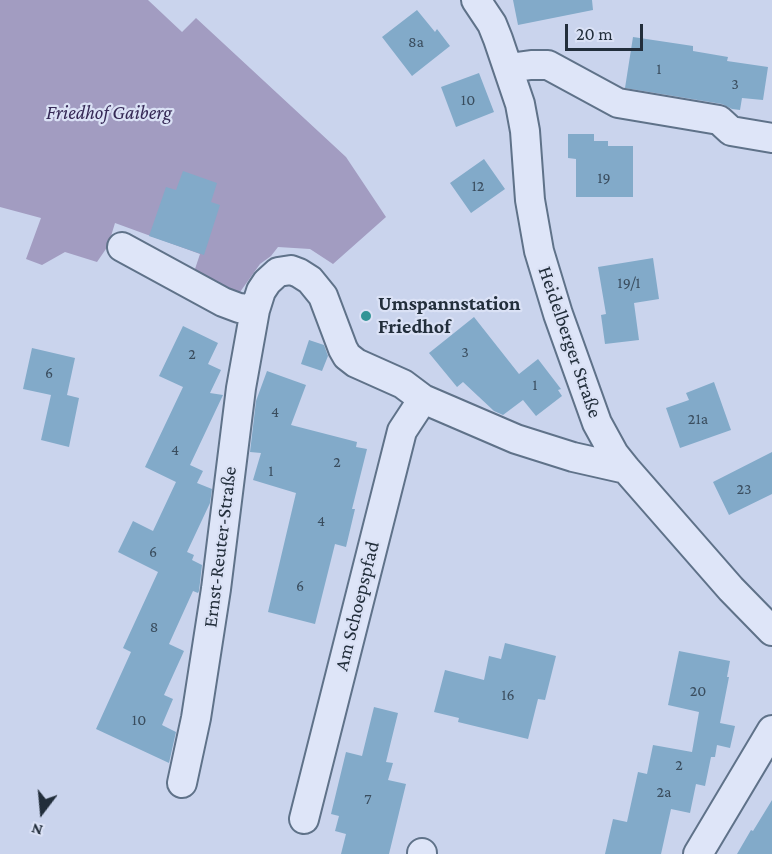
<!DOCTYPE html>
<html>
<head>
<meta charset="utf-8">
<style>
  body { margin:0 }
  #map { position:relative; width:772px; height:854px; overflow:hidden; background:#cad4ed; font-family:"Crimson Pro",serif }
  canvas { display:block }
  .north { position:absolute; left:12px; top:782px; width:60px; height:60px; -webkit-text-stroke:4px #dae1f5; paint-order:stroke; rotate:196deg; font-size:16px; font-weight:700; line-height:24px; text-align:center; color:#222e3b }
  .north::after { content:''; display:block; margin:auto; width:21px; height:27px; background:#222e3b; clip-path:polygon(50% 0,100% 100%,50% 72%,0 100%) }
  .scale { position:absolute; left:565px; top:24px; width:78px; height:27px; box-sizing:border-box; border:3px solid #222e3b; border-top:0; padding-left:8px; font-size:18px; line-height:21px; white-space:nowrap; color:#222e3b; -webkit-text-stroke:4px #dae1f5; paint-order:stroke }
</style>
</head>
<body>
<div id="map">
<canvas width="772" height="854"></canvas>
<div class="north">N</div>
<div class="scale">20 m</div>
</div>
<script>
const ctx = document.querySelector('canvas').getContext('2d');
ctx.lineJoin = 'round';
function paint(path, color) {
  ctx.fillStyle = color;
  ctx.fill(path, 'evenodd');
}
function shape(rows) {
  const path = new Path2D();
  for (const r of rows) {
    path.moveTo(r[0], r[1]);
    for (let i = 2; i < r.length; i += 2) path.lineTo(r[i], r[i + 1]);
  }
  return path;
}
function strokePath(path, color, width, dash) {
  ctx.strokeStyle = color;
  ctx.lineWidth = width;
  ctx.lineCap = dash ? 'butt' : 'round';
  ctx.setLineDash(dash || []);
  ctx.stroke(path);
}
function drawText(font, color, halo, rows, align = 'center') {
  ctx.font = font + ' "Crimson Pro",serif';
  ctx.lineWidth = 4.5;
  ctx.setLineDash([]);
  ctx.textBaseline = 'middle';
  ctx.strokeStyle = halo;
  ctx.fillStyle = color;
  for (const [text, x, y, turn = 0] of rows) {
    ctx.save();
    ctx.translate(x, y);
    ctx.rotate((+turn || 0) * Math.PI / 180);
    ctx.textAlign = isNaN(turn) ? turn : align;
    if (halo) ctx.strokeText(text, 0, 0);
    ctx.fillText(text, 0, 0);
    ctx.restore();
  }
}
paint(shape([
  [0,0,148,0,182,32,196,18,346,157,386,217,333,264,310,249,278,247,271,256,260,264,240,292,236,293,193,275,200,254,115,223,108,246,97,262,65,252,42,265,26,259,41,218,0,207]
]), '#a29cc1');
paint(shape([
  [513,0,592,0,593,10,518,25],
  [417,10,435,32,437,29,450,46,412,76,382,37],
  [633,37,693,46,693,51,728,57,727,61,768,67,763,100,742,98,740,110,732,109,722,104,625,88],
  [479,73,494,112,456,127,441,87],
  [568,134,594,134,594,141,608,141,608,146,633,146,633,197,576,197,576,159,568,158],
  [484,159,505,189,471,213,450,183],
  [183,171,217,183,211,202,220,205,204,255,149,236,166,187,176,190],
  [653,258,659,299,634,303,639,340,605,344,601,315,606,314,598,267],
  [474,317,519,374,538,359,561,389,558,390,562,396,536,416,523,400,503,415,494,411,463,382,457,387,429,353],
  [183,326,218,343,208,364,221,370,210,393,223,395,190,465,203,471,197,483,212,489,210,503,187,552,194,555,192,560,202,565,199,591,198,593,193,591,169,644,184,651,164,695,173,699,162,725,176,732,169,763,96,729,131,652,123,648,158,572,118,552,133,521,153,531,176,482,145,467,183,387,159,376],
  [309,340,324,345,328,356,322,371,301,364],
  [32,348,75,358,67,395,79,398,69,447,41,440,51,395,23,389],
  [267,371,306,385,291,425,357,442,356,447,367,449,352,509,355,509,346,547,335,544,315,624,268,612,296,493,253,480,261,453,250,452,256,401],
  [714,382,731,430,680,448,666,408,689,400,686,393],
  [772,452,772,494,729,515,713,482],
  [505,643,556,656,545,700,538,699,528,739,458,722,459,718,434,712,445,670,484,680,489,656,501,659],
  [679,651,730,661,727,677,729,677,720,723,735,726,730,748,717,745,715,757,711,757,705,786,696,784,690,813,671,809,661,854,605,854,613,819,627,822,638,772,647,774,653,745,692,752,699,712,668,705],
  [374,707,398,713,386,762,393,763,388,780,406,784,389,854,341,854,346,834,335,831,339,816,331,814,346,752,362,756],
  [772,800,772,854,737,854,751,830,753,831]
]), '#82aac9');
const minor = shape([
  [476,0,492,24,498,39,520,104,525,131,530,200,539,251,558,314,597,423,614,454,626,469,731,589,772,631],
  [509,68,531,65,548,65,618,103,719,120,731,131,772,138],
  [122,247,223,302,239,308,255,310,261,291,267,282,278,272,291,270,299,273,310,280,323,296,343,349,347,356,356,363,403,384,423,399,516,439,573,457,626,469],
  [182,783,196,718,205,660,216,589,241,388,255,310],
  [304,819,402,431,423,399],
  [422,854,422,853],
  [698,854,772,730]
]);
strokePath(minor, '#5f7289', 32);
strokePath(minor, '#dee5f8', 28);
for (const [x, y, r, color] of [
  [366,316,6,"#329496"]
]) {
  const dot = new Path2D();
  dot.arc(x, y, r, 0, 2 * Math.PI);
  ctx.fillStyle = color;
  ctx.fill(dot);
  strokePath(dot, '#dae1f5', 2);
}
drawText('16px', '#3a4d5e', null, [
  ["8a",416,42],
  ["1",659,69],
  ["3",735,84],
  ["10",468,100],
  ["19",604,178],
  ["12",478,186],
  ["19/1",629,283],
  ["3",465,352],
  ["2",192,354],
  ["6",49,373],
  ["1",535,385],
  ["4",275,412],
  ["21a",698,419],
  ["4",175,450],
  ["2",337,462],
  ["1",271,471],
  ["23",744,489],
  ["4",321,521],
  ["6",153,552],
  ["6",300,586],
  ["8",154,627],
  ["20",698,691],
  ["16",508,695],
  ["10",139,720],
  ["2",679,765],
  ["2a",664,792],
  ["7",368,799]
]);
drawText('italic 20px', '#362956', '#dae1f5', [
  ["Friedhof Gaiberg",109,113]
]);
drawText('bold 20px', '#222e3b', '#dae1f5', [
  ["Umspannstation",378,304],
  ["Friedhof",378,327]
], 'left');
drawText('20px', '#222e3b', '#dae1f5', [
  ["Heidelberger Straße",570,342,71],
  ["Ernst-Reuter-Straße",220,547,-83],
  ["Am Schoepspfad",357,606,-76]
]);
</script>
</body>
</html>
